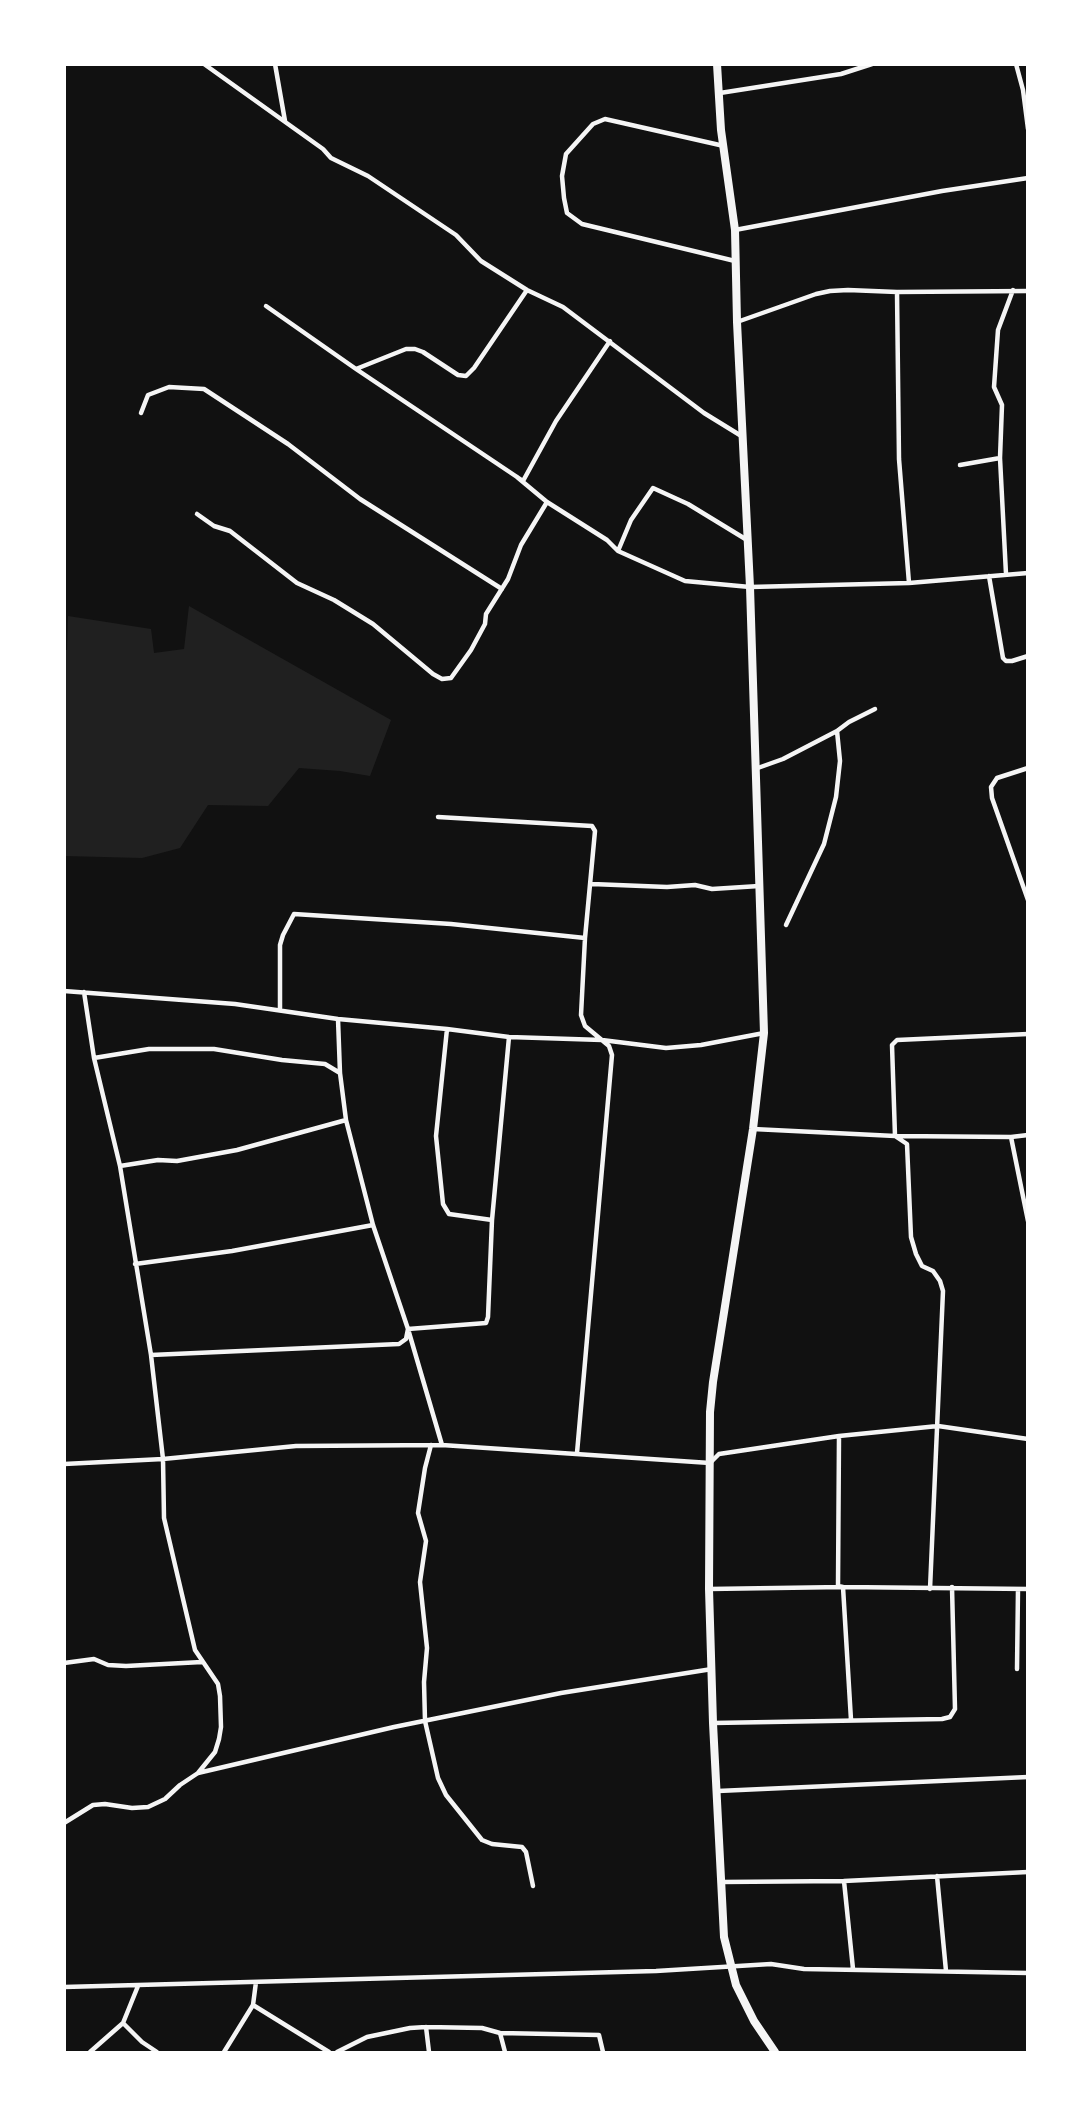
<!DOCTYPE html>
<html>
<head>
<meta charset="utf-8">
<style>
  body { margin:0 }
  #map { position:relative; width:1092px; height:2117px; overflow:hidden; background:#111; font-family:"Archivo Narrow",sans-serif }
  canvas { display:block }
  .frame { position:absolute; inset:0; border:66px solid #fff; pointer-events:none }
</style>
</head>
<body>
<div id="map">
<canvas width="1092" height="2117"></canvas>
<div class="frame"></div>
</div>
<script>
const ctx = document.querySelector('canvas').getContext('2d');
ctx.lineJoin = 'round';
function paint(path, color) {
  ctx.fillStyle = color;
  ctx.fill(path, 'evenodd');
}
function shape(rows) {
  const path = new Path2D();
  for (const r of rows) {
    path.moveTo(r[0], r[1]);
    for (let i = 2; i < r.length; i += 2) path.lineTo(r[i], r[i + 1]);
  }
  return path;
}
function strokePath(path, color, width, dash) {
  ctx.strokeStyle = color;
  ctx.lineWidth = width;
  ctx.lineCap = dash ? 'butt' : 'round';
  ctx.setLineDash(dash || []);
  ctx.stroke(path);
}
paint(shape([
  [189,606,391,720,370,776,340,771,299,768,268,806,208,805,180,848,142,858,65,856,64,650,67,650,68,616,151,629,154,653,184,649]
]), '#202020');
strokePath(shape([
  [204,64,323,149,331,158,368,176,456,235,481,261,527,290,563,307,704,413,743,437],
  [275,64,285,121],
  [1016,64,1023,90,1028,129],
  [720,93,841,74,872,64],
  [724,146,605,119,593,124,566,154,562,176,564,198,567,213,582,224,735,261],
  [735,230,942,191,1028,178],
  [897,292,899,459,909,583],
  [266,306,356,369,523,481,556,421,610,341],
  [737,322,816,294,830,291,848,290,897,292,1028,291],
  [356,369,406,349,415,349,423,352,458,375,466,376,474,368,527,290],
  [141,413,148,395,169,387,204,389,288,444,360,499,502,589],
  [960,465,1000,458],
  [517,477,547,502,607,540,618,551,685,581,750,587,909,583,1028,573],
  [197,514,214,526,230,531,297,583,334,600,373,624,433,674,442,679,451,678,471,650,485,624,486,614,508,579,521,545,547,502],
  [618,551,631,520,653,488,688,504,747,540],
  [1006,574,1000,458,1002,405,994,387,998,330,1013,290],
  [989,576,1003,658,1006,661,1012,661,1028,656],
  [1028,768,997,778,991,787,992,798,1028,900],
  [755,769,783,759,837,731],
  [438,817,592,826,595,831,585,938,581,1015,585,1026,609,1046,612,1055,577,1453],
  [592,884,667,887,695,885,712,889,759,886],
  [786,925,824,844,836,797,840,761,837,731,849,722,875,709],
  [64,991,235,1004,338,1019,447,1029,509,1037,602,1040,666,1048,701,1045,764,1033],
  [84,992,94,1058,120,1166,151,1355,163,1459,164,1518,195,1650,218,1684,220,1696,221,1727,219,1739,215,1752,198,1773],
  [280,1010,280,945,283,935,294,914,451,924,585,938],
  [338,1019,340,1073,346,1120,373,1225,408,1329,442,1445],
  [447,1029,436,1136,443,1204,449,1214,492,1220],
  [94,1058,149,1049,214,1049,282,1060,325,1064,340,1073],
  [753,1129,895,1136,1011,1137,1028,1135],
  [1011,1137,1028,1221],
  [120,1166,158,1160,177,1161,237,1150,346,1120],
  [135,1264,232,1251,373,1225],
  [151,1355,399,1344,406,1339,408,1329,486,1323,488,1317,492,1220,509,1037],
  [839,1436,838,1586,843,1587,851,1720],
  [431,1445,425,1468,418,1513,426,1541,420,1582,427,1648,424,1682,425,1721,438,1778,446,1795,482,1840,492,1844,522,1847,526,1852,533,1886],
  [64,1464,163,1459,296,1446,442,1445,710,1463,719,1454,839,1436,938,1426,1028,1439],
  [709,1589,843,1587,1028,1589],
  [930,1589,943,1291,940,1281,933,1271,922,1266,916,1254,911,1237,907,1144,895,1136,892,1045,897,1040,1028,1034],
  [64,1663,94,1659,108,1665,126,1666,202,1662],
  [1017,1669,1018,1589],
  [713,1723,942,1719,950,1717,955,1709,952,1587],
  [718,1791,1028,1777],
  [64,1823,93,1805,105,1804,132,1808,148,1807,165,1799,180,1785,198,1773,394,1727,561,1693,712,1669],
  [937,1876,946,1971],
  [844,1881,853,1969],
  [722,1882,844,1881,1028,1872],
  [64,1987,656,1971,771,1964,804,1969,1028,1973],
  [253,2005,329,2052],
  [123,2023,142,2042,157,2052],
  [426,2027,429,2052],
  [500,2033,505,2052],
  [90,2052,123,2023,138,1986],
  [224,2052,253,2005,256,1982],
  [337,2052,367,2037,410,2028,426,2027,482,2028,500,2033,599,2035,603,2052]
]), '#f5f5f5', 4.5);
strokePath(shape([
  [717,64,721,130,735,230,737,322,750,587,764,1033,753,1129,713,1382,710,1412,709,1589,713,1723,724,1937,736,1985,754,2021,775,2052]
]), '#f5f5f5', 8);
</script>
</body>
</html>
